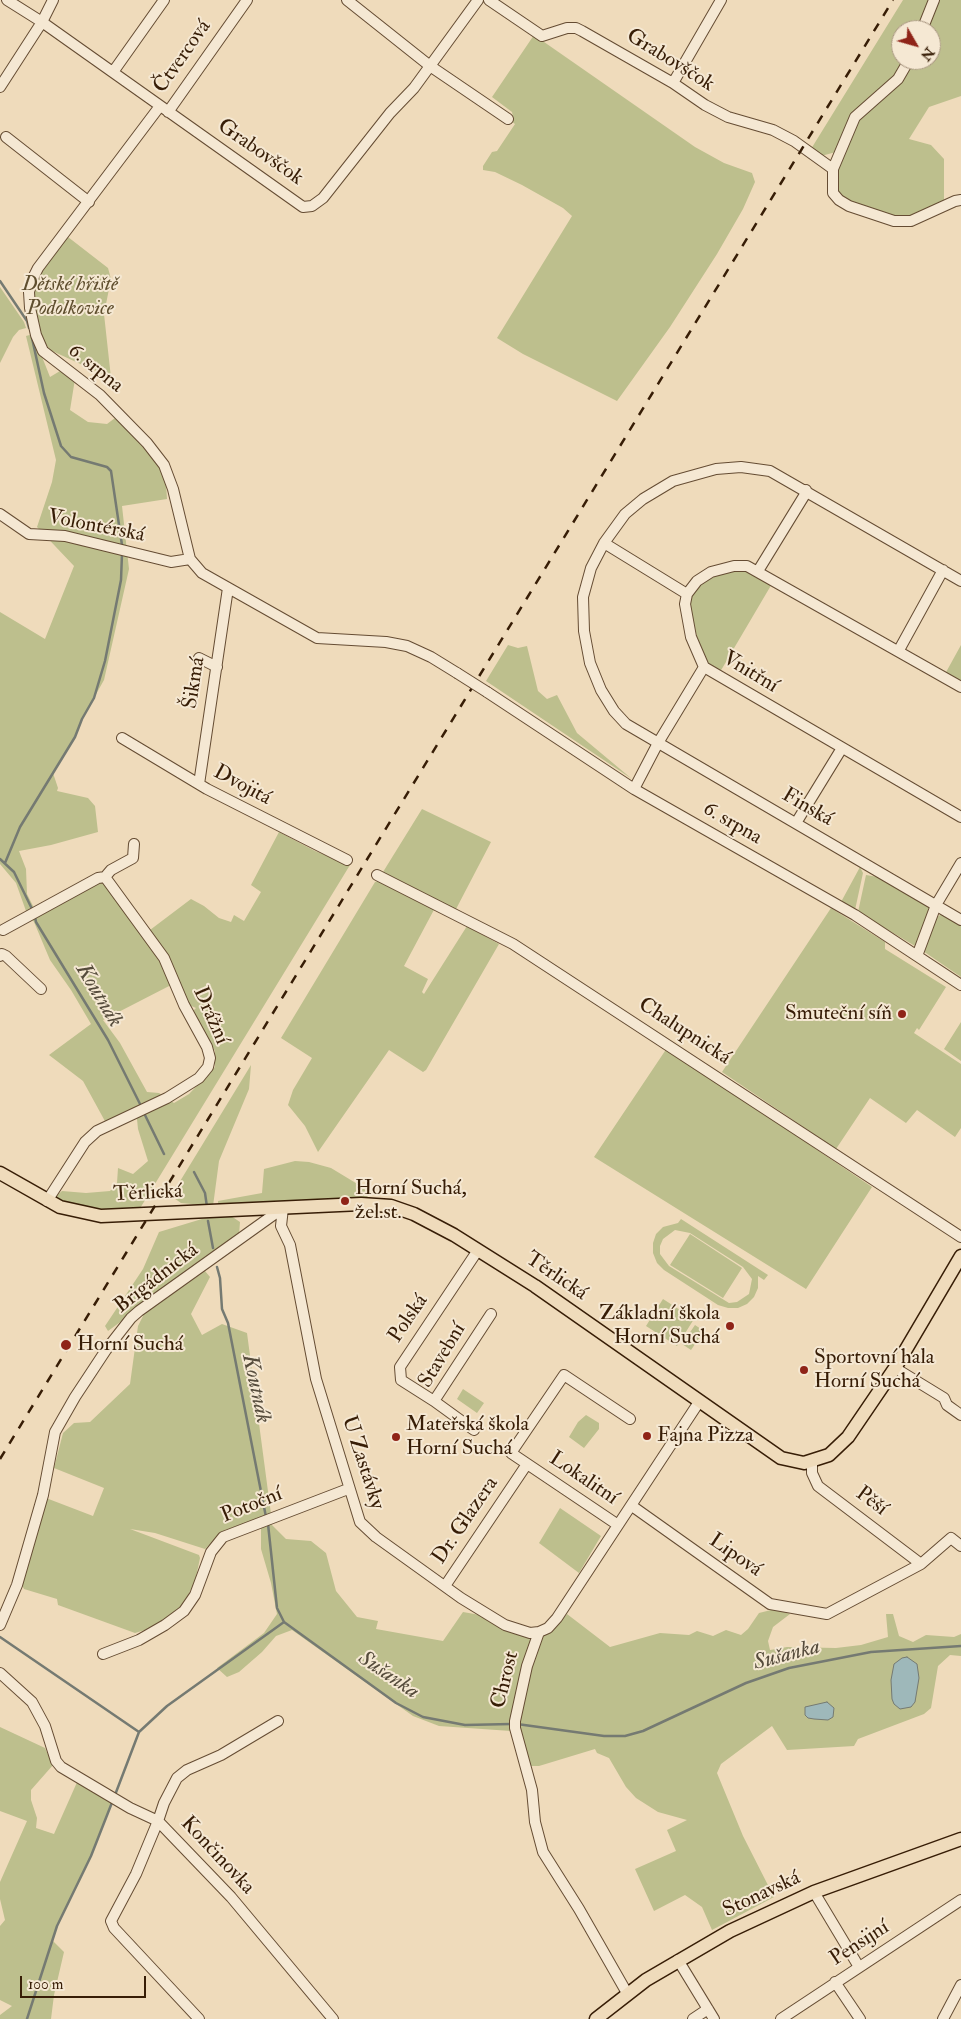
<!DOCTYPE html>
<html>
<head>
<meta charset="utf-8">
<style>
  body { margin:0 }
  #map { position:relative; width:961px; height:2019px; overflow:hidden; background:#efdbbb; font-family:"IM FELL Double Pica",serif }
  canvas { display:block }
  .north { position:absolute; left:891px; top:20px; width:50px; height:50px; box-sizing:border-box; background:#f5e8d3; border:1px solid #a99781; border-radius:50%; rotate:128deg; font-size:14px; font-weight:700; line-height:20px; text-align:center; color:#371d06 }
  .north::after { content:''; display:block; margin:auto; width:18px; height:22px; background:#8f2418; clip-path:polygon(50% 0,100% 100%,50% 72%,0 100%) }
  .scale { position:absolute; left:20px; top:1976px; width:126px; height:22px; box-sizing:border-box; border:2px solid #371d06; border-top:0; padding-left:6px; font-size:15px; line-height:18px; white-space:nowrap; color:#371d06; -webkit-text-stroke:4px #f5e8d3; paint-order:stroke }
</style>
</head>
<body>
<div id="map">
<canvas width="961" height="2019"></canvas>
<div class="north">N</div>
<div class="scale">100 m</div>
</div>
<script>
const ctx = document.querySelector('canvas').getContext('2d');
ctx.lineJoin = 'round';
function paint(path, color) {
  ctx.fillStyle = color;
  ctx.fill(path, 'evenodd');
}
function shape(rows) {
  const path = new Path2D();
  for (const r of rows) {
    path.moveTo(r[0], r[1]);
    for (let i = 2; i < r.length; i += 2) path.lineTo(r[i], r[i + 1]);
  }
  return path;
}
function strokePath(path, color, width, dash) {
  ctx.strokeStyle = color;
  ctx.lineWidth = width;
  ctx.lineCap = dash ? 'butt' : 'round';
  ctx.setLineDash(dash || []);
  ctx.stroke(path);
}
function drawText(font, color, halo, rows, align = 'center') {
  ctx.font = font + ' "IM FELL Double Pica",serif';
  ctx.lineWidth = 4;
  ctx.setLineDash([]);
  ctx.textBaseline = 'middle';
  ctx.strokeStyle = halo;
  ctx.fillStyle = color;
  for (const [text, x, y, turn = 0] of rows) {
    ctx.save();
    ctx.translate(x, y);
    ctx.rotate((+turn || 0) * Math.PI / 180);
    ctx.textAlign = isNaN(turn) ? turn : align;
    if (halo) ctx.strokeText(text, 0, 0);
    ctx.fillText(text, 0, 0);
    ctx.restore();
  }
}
paint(shape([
  [903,0,929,0,918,30,901,30,901,60,904,60,890,81,859,107,848,123,836,152,821,156,811,149],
  [938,0,961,0,961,96,929,107,909,139,931,145,944,159,944,204,908,219,876,212,861,206,842,197,835,187,841,156,864,111,894,90,912,60,931,60,931,30,925,30],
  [534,35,695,147,724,163,752,173,755,182,743,209,717,254,670,327,617,401,523,354,497,338,572,216,563,208,522,185,495,172,483,170,483,166,492,152,497,151,515,124,511,121,513,117,512,112,492,97],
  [68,237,108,268,111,279,104,314,111,378,50,350,41,337,34,313,34,290,40,271],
  [0,287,24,322,26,328,19,330,13,337,0,363],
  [33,334,50,377,60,371,75,379,70,410,88,422,107,424,123,412,125,425,161,468,166,483,167,499,122,506,129,569,104,680,82,719,75,737,53,773,58,788,57,791,88,798,95,806,98,832,51,845,19,851,26,869,27,894,38,916,97,882,110,886,148,938,173,984,103,1020,120,1043,147,1092,159,1093,174,1103,189,1094,215,1067,215,1051,193,1011,196,1008,189,1005,150,930,191,899,204,906,219,918,231,922,234,915,244,921,261,892,251,885,279,832,315,851,350,865,139,1210,104,1212,62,1204,55,1197,62,1191,86,1193,110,1191,117,1183,118,1168,133,1174,148,1161,138,1129,136,1109,106,1123,83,1081,49,1055,91,1024,71,990,50,960,34,922,26,911,16,883,0,864,0,612,45,639,74,566,37,527,52,482,56,460,26,336],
  [723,569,753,571,773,582,720,672,709,665,701,655,689,601,698,584],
  [508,645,518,648,527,646,538,691,547,699,557,695,577,733,632,779,486,681],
  [961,645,961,684,945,674],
  [422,809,491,842,455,911,385,876,383,872],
  [860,867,863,873,855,910,841,902],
  [866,875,878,877,928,906,931,910,915,946,858,912],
  [381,880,436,906,404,966,428,979,422,992,424,994,467,926,499,944,426,1070,423,1072,389,1050,318,1152,305,1126,288,1105,293,1090,312,1058,281,1038,375,882],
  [831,908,885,942,885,949,946,987,919,1030,917,1028,914,1033,961,1064,961,1128,955,1137,917,1110,906,1123,870,1098,836,1149,722,1072],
  [943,913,961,924,961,977,923,951,937,917],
  [961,1022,961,1061,944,1049],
  [667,1048,872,1187,806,1289,594,1157],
  [251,1065,249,1089,219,1161,213,1206,181,1203,171,1196],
  [295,1161,309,1162,331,1168,364,1188,368,1198,218,1206,218,1201,262,1193,264,1169],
  [228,1214,240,1222,239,1235,108,1331,105,1326,143,1269,159,1232,215,1215],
  [681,1219,768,1275,764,1280,758,1276,758,1288,754,1297,747,1304,738,1308,728,1308,718,1305,664,1270,657,1263,653,1253,653,1243,656,1234,663,1227,678,1223],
  [675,1230,690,1233,743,1267,752,1279,749,1294,737,1302,729,1303,669,1266,660,1254,660,1246,663,1239],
  [690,1234,742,1268,723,1298,670,1265],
  [205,1271,210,1277,191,1314,202,1335,222,1324,247,1333,271,1514,225,1530,205,1549,155,1533,130,1529,199,1555,200,1558,195,1582,182,1606,152,1628,135,1633,58,1605,57,1599,24,1589,21,1583,46,1498,93,1516,104,1488,54,1468,63,1433,74,1423,90,1422,130,1384,138,1326,144,1314],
  [663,1299,694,1319,677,1346,646,1326],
  [695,1325,704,1331,691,1350,682,1344],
  [463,1389,484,1403,477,1413,457,1399],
  [586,1415,599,1423,599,1429,584,1448,569,1437,578,1422],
  [560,1508,601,1536,579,1573,539,1543],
  [271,1524,286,1539,311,1541,326,1553,336,1591,357,1617,378,1621,376,1629,443,1641,463,1612,480,1615,505,1629,553,1629,567,1614,610,1647,660,1633,689,1635,697,1631,713,1636,726,1630,741,1635,748,1629,759,1613,775,1609,790,1614,773,1627,768,1641,770,1650,787,1647,836,1648,861,1645,888,1637,886,1614,893,1614,899,1636,913,1642,926,1635,954,1637,961,1634,961,1656,950,1655,938,1666,931,1708,924,1714,858,1739,854,1746,787,1750,772,1726,721,1764,717,1773,743,1836,774,1897,712,1930,702,1907,685,1895,654,1911,635,1869,676,1851,667,1830,687,1820,658,1812,636,1798,626,1787,609,1758,597,1753,595,1749,539,1766,531,1766,511,1731,439,1726,413,1716,292,1630,276,1636,262,1652,239,1672,227,1677,217,1668,264,1633,277,1614,271,1583,261,1549,261,1528],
  [0,1727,45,1748,53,1765,31,1790,31,1800,37,1818,36,1828,54,1834,78,1780,113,1799,91,1856,57,1925,52,1940,64,1952,54,1995,51,2019,0,2019,0,2015,12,2006,0,2000,0,1926,5,1920,0,1899,0,1882,27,1821,0,1811]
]), '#bdbf8d');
const water = shape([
  [907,1657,917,1664,919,1678,915,1702,911,1707,900,1709,894,1704,892,1699,891,1680,894,1664,902,1658,907,1657],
  [827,1702,834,1708,833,1717,828,1720,814,1719,808,1718,805,1715,805,1707,827,1702]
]);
paint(water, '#9eb8ba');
strokePath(water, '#757a72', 1);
strokePath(shape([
  [0,281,27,321,29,328],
  [32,338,44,393,61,446,71,457,107,467,111,471,122,545],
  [0,859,14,872,33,911],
  [5,863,20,827,75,737,82,719,94,698,105,661,121,580,122,554],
  [35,917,36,922,108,1040,142,1108],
  [144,1113,164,1154],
  [194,1172,205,1193,207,1207],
  [208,1221,213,1248],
  [217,1267,220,1278,222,1309,228,1323,266,1517],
  [268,1524,277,1608,284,1622],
  [0,1637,139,1732],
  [517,1724,604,1736,625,1736,643,1731,746,1683,789,1668,871,1652,961,1646],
  [115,1795,139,1732,167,1706,284,1622,396,1703,423,1717,465,1725,511,1724],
  [27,2019,57,1926,91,1856,113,1800]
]), '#757a72', 2.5);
const minor = shape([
  [53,0,42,22,303,207,312,206,323,198,390,113,414,88,478,0],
  [347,0,430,66,508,119],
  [489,0,542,36,567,28,576,28,582,31,673,83,705,105,728,117,773,130,794,141,833,169],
  [922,30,934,0],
  [909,60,898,79,855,117,833,169,833,193,839,200,849,206,894,221,911,221,955,201,961,200],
  [113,72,164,0],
  [673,83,721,0],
  [0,87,42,22,7,0],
  [160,106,38,268,32,280,29,292,30,308,36,335,43,351,100,395,147,443,164,465,173,489,190,559,202,573,317,638,386,642,407,646,431,657,457,673],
  [168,112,247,0],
  [6,137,89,202],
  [0,514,29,534,65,536,171,562,190,559],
  [604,543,687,594],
  [758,571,804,496,806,490],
  [961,581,770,471,741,467,716,469,673,481,643,499,625,514,604,543,591,568,583,597,584,631,590,663,601,690,614,711,626,724,961,920],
  [899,650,943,570],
  [199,658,217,667],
  [961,687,747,566,734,566,711,572,697,581,687,594,685,604,691,637,704,667,961,817],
  [487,692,634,789,855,915,961,985],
  [122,738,207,789,347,860],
  [199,784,228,588],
  [634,789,658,743,704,667],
  [796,823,842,748],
  [377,875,513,944,961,1237],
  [3,930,98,878,105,877],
  [0,956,2,954,6,956,41,989],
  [917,956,936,905,961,863],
  [47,1201,85,1142,97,1131,167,1098,199,1078,208,1067,210,1058,207,1047,184,1005,164,958,105,877,111,870,133,858,134,844],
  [283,1208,281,1226,290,1245,316,1379,360,1522,376,1537,461,1598,505,1625,530,1633,539,1632,548,1628,557,1618,699,1402],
  [895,1368,944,1398,947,1405,961,1415],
  [434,1401,401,1380,400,1367,478,1250],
  [474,1430,434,1401,491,1314],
  [632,1506,770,1604,827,1614,921,1564,818,1486,812,1473,812,1462],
  [618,1525,511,1453,564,1375,630,1419],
  [921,1564,951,1538,961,1546],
  [445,1586,527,1464],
  [0,1625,17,1585,43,1495,55,1432,75,1397,106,1350,131,1318,139,1311,283,1208],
  [539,1632,527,1666,515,1721,515,1728,532,1790,535,1822,543,1852,579,1909,627,1993],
  [103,1654,139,1640,165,1625,184,1611,195,1595,211,1552,223,1537,348,1489],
  [0,1673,32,1702,45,1726,56,1761,61,1767,130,1808,158,1821,136,1874,111,1921,114,1928,199,2019],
  [278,1721,221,1755,187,1770,177,1778,164,1803,158,1821,231,1897,333,2019],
  [814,1892,859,1967],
  [678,1960,714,2019],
  [835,1982,860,2019],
  [693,2019,708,2009],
  [781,2019,961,1900],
  [943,2019,961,1985]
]);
const major = shape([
  [0,1173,60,1207,101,1216,361,1204,391,1206,414,1214,454,1235,535,1286,781,1458,804,1463,829,1455,848,1437,895,1368,961,1256],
  [596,2019,646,1980,730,1931,814,1892,961,1839]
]);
strokePath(minor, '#654c33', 12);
strokePath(major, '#371d06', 15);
strokePath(minor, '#f5e8d3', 10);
strokePath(major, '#efdbbb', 12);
strokePath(shape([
  [0,1459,893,0]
]), '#371d06', 2.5, [9, 9]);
const minorBridge = shape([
  [457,673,487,692]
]);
strokePath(minorBridge, '#654c33', 12, []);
strokePath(minorBridge, '#f5e8d3', 10);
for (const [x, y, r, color] of [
  [902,1014,5,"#8f2418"],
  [345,1201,5,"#8f2418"],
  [730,1326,5,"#8f2418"],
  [66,1345,6,"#8f2418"],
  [804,1370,5,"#8f2418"],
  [647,1436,5,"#8f2418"],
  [396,1437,5,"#8f2418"]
]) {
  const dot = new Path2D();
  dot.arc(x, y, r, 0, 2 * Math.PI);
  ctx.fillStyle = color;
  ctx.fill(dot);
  strokePath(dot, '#f5e8d3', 2);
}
drawText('21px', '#371d06', '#f5e8d3', [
  ["Čtvercová",183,57,-55],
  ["Grabovščok",670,61,32],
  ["Grabovščok",260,153,35],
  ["6. srpna",95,369,39],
  ["Volontérská",96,527,11],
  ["Vnitřní",750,673,31],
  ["Šikmá",195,683,-81],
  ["Dvojitá",242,786,28],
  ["Finská",807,808,30],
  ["6. srpna",732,824,30],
  ["Drážní",210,1016,66],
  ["Chalupnická",684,1032,33],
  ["Těrlická",148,1194,-3],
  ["Těrlická",556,1277,34],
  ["Brigádnická",157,1279,-38],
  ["Polská",409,1319,-56],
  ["Stavební",443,1356,-59],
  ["U Zastávky",362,1463,72],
  ["Lokalitní",583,1479,34],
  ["Pěší",871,1502,37],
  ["Potoční",252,1506,-22],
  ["Dr. Glazera",466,1521,-56],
  ["Lipová",735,1556,35],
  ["Chrost",506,1680,-76],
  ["Končinovka",217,1856,47],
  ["Stonavská",762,1895,-25],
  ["Pensijní",860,1944,-33]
]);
drawText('italic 21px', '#5f4e2e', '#f5e8d3', [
  ["Dětské hřiště",70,285],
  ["Podolkovice",70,309]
]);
drawText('21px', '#371d06', '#f5e8d3', [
  ["Smuteční síň",892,1014,"right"],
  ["Horní Suchá,",355,1189],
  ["žel.st.",355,1213],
  ["Základní škola",720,1314,"right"],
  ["Horní Suchá",720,1338,"right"],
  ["Horní Suchá",77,1345],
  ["Sportovní hala",814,1358],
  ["Horní Suchá",814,1382],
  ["Mateřská škola",406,1425],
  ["Horní Suchá",406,1449],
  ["Fajna Pizza",657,1436]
], 'left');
drawText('italic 22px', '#564c3c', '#f5e8d3', [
  ["Koutnák",98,996,59],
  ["Koutnák",255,1389,78],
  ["Sušanka",787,1656,-15],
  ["Sušanka",388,1676,34]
]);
</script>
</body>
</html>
